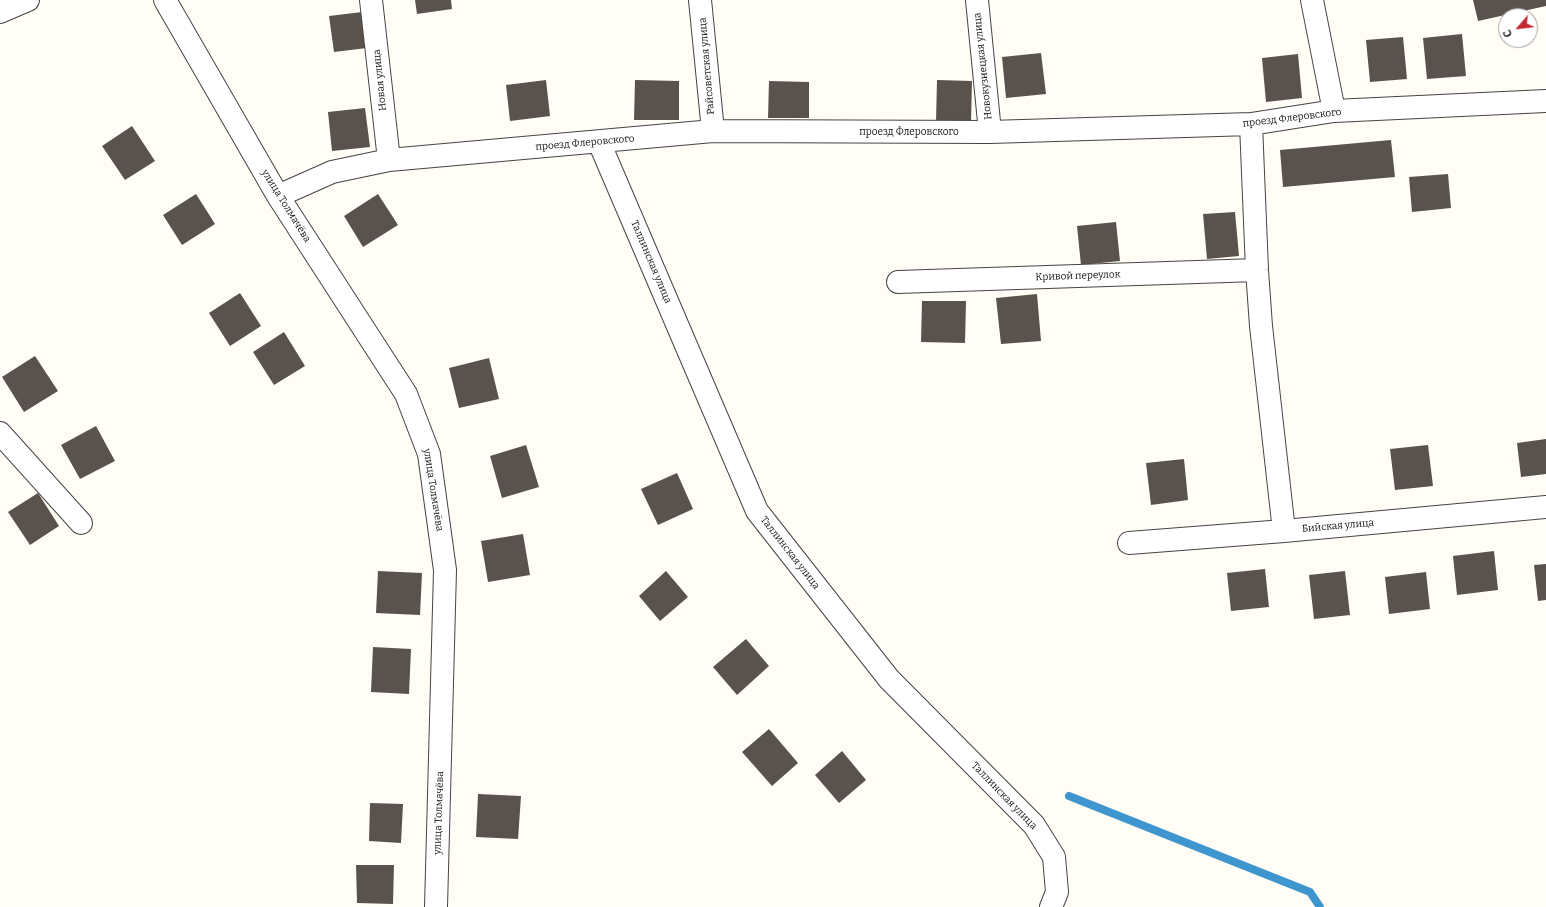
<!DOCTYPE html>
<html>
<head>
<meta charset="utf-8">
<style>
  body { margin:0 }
  #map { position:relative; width:1546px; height:907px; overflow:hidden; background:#fffdf5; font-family:Bitter,serif }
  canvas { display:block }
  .north { position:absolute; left:1498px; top:8px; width:40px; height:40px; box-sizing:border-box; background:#fff; border:1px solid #a0a0a0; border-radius:50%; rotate:242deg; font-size:11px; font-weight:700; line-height:16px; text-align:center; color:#111 }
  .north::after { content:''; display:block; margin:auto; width:14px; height:18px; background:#c4262e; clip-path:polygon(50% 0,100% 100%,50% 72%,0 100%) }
</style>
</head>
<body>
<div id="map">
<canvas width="1546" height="907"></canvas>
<div class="north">С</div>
</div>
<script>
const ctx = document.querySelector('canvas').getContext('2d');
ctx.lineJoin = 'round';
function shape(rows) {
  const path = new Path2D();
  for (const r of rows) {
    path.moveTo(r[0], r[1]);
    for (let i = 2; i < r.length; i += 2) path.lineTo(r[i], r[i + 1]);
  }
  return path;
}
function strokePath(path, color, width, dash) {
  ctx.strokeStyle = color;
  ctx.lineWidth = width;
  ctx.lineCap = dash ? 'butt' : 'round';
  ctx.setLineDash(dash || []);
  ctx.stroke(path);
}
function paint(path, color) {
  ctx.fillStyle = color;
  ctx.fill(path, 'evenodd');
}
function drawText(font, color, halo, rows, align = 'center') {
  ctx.font = font + ' Bitter,serif';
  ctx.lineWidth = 4;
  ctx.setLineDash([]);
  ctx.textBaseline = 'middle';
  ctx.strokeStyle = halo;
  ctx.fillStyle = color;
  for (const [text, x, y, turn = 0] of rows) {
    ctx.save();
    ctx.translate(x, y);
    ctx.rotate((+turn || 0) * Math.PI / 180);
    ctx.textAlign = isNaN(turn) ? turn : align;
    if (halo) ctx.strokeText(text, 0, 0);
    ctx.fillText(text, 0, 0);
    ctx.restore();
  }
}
strokePath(shape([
  [1069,796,1310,892,1320,907]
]), '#3f96cf', 8);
paint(shape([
  [415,0,451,0,452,9,417,14],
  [1473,0,1546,0,1546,6,1478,21],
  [371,11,375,47,334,52,329,16],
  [1462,34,1466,76,1427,79,1423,38],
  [1403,37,1407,79,1370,82,1366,40],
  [1041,53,1046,94,1006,98,1002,57],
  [1298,54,1302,98,1266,102,1262,58],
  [546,80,550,116,510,121,506,85],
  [635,80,679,81,679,120,634,120],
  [937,80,972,81,971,123,936,122],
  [769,81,809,82,809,118,768,118],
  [365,108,370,147,332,151,328,112],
  [132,126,155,161,125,180,102,146],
  [1391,140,1395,177,1283,187,1280,150],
  [1448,174,1451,208,1412,212,1409,177],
  [196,194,215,224,182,245,163,215],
  [378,194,398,225,363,247,344,216],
  [1235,212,1239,256,1207,259,1203,214],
  [1116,222,1120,261,1081,265,1077,226],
  [240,293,261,326,230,346,209,313],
  [1037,294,1041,341,1001,344,996,298],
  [922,301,966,301,965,343,921,342],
  [284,332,305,366,274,385,253,352],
  [35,356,58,391,24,412,2,377],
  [489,358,499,399,459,408,449,368],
  [96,426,115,461,80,479,61,445],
  [1546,439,1546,474,1521,477,1517,443],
  [526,445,539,487,502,498,490,456],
  [1428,445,1433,486,1395,490,1390,449],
  [1184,459,1188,500,1151,505,1146,463],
  [677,473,693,509,658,525,641,489],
  [38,493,59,526,30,545,8,512],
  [523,534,530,575,488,582,481,541],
  [1494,551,1498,590,1457,595,1453,556],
  [1546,564,1546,600,1538,601,1534,565],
  [1265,569,1269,607,1231,611,1227,573],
  [378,571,422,573,420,615,376,613],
  [666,571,688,597,660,621,639,596],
  [1345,571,1350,615,1314,619,1309,575],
  [1426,572,1430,609,1389,614,1385,577],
  [746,639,769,666,737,695,713,667],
  [373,647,411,649,409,694,371,692],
  [769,729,798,763,772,786,742,752],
  [842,751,866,780,839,803,815,775],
  [478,794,521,796,518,839,476,837],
  [370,803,403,804,401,843,369,841],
  [356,865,394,865,393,904,357,903]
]), '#5a524d');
const minor = shape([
  [165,0,278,196,406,394,429,454,445,570,436,907],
  [371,0,389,160],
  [700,0,713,131],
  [977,0,990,132],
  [1312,0,1334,111],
  [0,12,28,0],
  [1251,124,1257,270,1261,326,1284,531],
  [599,142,757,511,889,679,1034,825,1054,857,1057,892,1051,907],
  [278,196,332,172,389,160,713,131,990,132,1251,124,1334,111,1546,101],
  [898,282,1257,270],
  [0,433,81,523],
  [1129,543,1284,531,1546,507]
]);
strokePath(minor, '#444', 24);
strokePath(minor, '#fff', 22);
drawText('10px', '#111', '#fff', [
  ["Райсоветская улица",707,66,-95],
  ["Новокузнецкая улица",983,66,-96],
  ["Новая улица",380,80,-96],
  ["проезд Флеровского",1292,118,-7],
  ["проезд Флеровского",909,132],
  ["проезд Флеровского",585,143,-5],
  ["улица Толмачёва",286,206,58],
  ["Таллинская улица",651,262,67],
  ["Кривой переулок",1078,276,-2],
  ["улица Толмачёва",433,490,81],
  ["Бийская улица",1338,526,-5],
  ["Таллинская улица",790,553,52],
  ["Таллинская улица",1004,796,46],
  ["улица Толмачёва",439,813,-88]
]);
</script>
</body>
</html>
